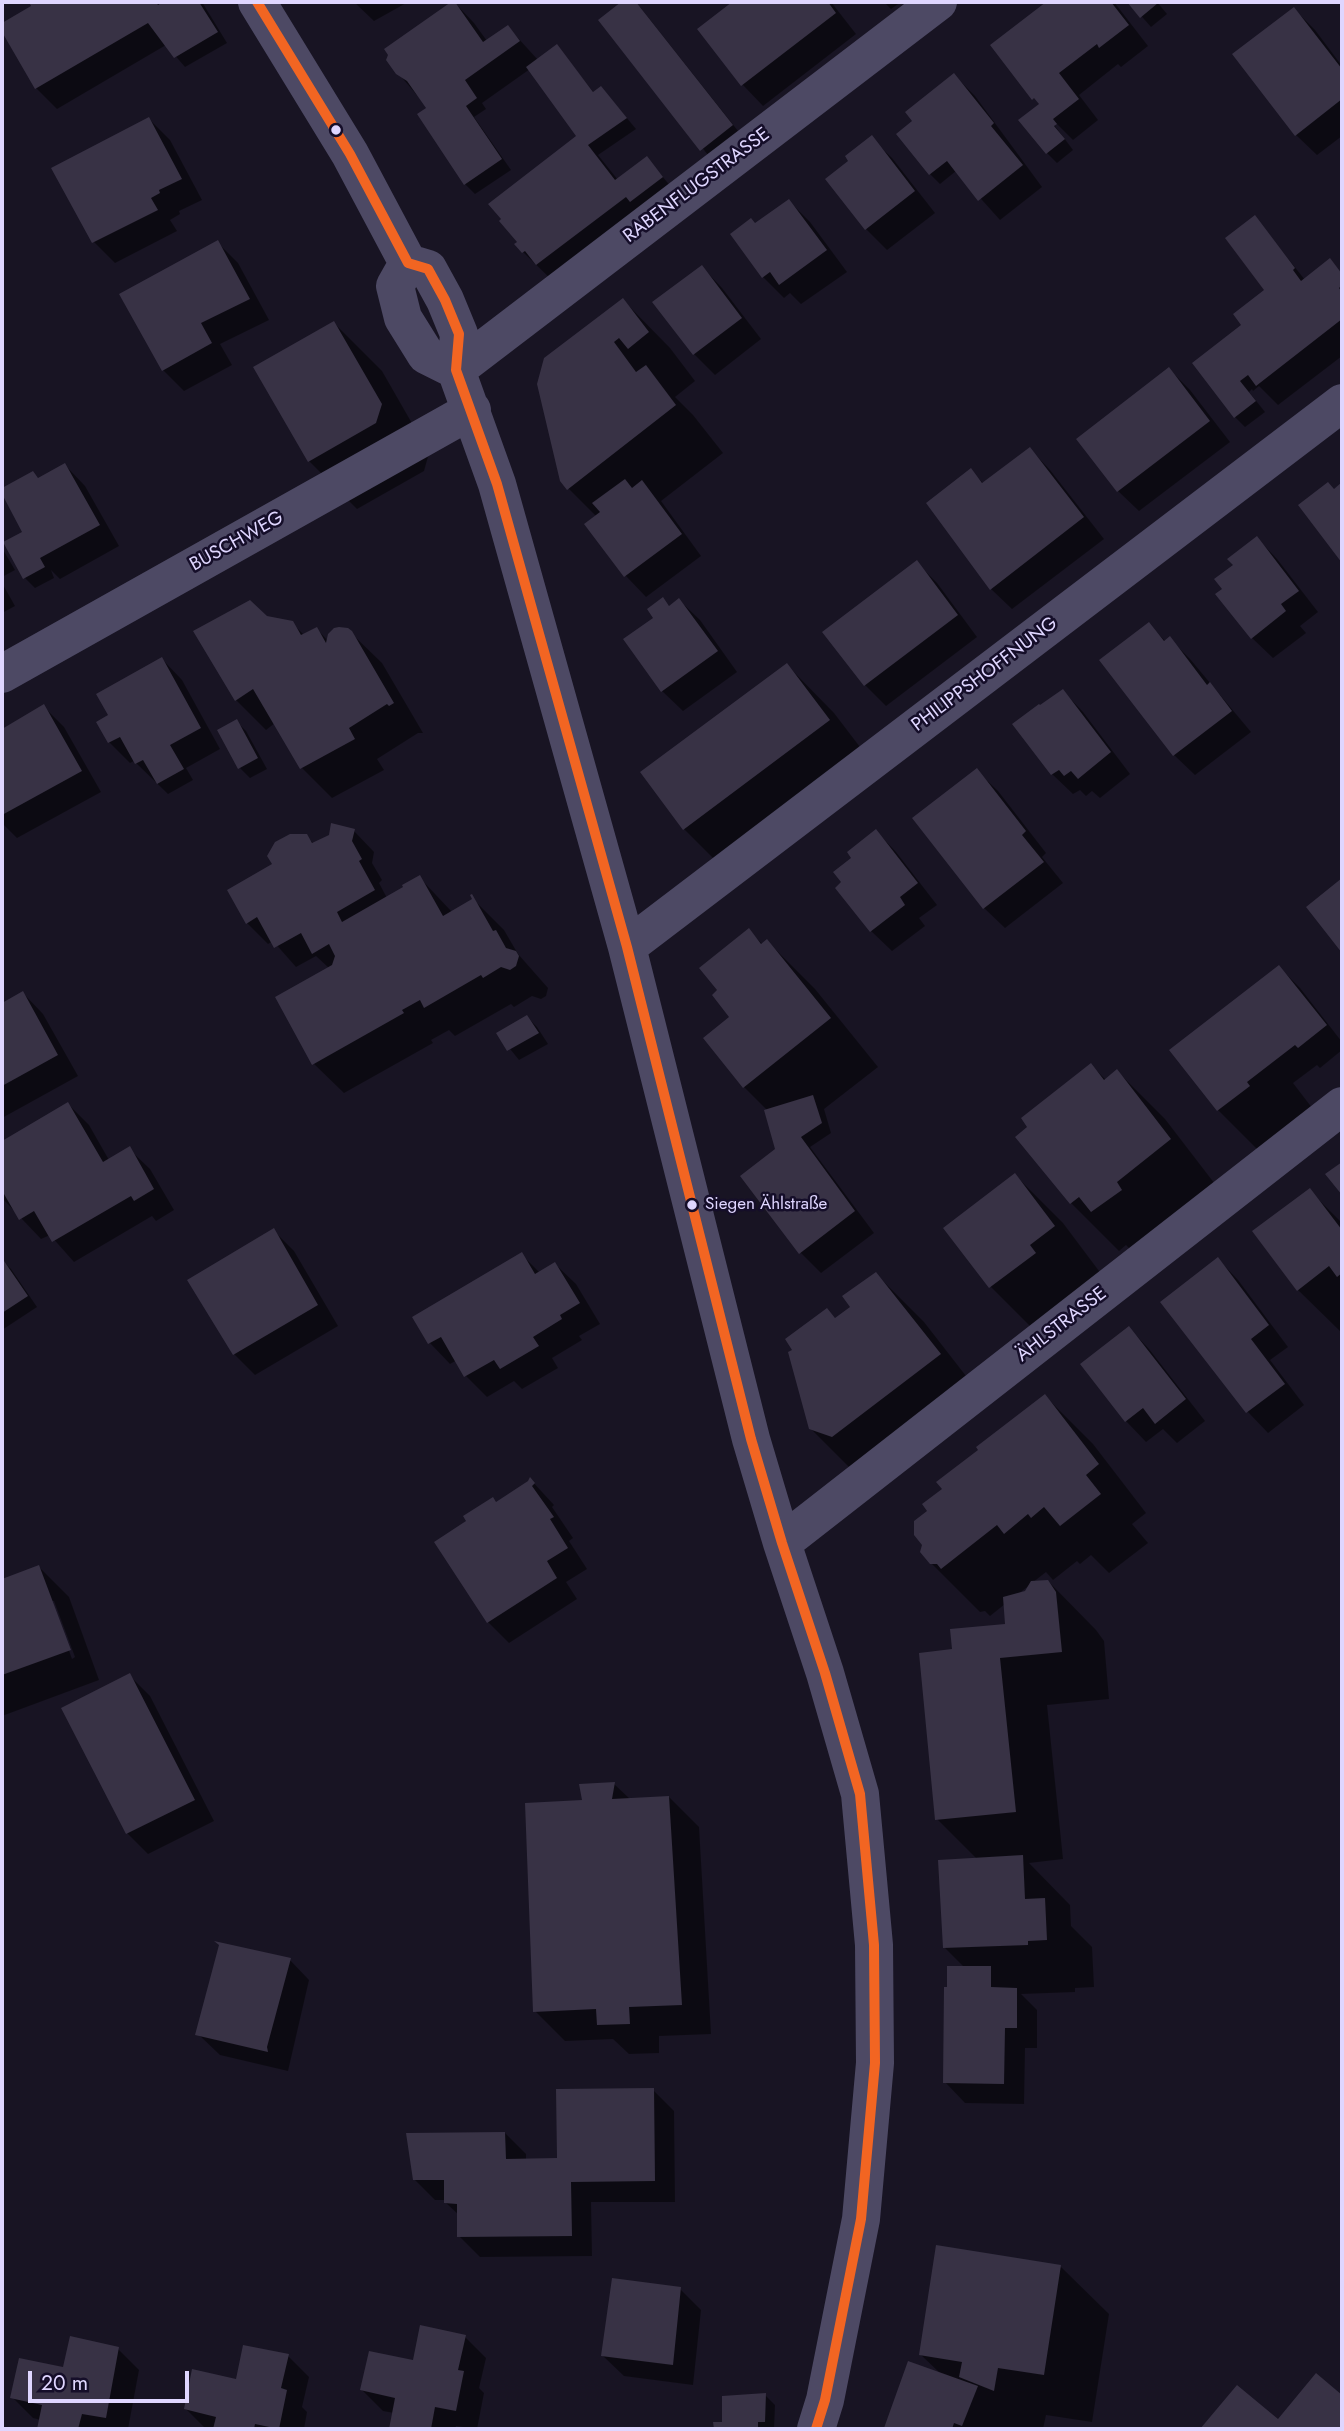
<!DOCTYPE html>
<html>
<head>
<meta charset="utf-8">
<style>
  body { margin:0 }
  #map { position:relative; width:1344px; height:2431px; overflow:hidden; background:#181423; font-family:Jost,sans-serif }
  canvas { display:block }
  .frame { position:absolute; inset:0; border:4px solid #dfd6ff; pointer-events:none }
  .scale { position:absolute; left:28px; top:2371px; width:161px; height:32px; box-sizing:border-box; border:4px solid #dfd6ff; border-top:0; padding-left:9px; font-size:21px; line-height:24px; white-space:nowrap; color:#dfd6ff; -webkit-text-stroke:5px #150e29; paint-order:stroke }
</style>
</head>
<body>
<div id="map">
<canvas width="1344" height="2431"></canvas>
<div class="frame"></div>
<div class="scale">20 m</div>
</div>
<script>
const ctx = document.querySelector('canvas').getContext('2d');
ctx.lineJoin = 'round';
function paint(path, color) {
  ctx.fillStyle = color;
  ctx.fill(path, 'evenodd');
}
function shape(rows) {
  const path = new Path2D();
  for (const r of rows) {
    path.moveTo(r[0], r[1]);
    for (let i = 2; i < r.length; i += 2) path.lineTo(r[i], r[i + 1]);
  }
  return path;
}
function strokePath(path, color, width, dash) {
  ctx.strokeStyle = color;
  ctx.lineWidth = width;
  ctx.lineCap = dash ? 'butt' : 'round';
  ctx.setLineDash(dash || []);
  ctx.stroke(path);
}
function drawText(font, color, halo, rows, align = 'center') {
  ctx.font = font + ' Jost,sans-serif';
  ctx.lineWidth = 5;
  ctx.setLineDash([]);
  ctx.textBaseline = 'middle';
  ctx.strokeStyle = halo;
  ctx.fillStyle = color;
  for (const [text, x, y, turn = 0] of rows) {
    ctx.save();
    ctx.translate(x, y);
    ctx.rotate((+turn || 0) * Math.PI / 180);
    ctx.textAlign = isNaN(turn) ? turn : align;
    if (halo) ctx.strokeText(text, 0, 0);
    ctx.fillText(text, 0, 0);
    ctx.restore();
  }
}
paint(shape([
  [31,2,202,2,227,43,185,67,166,45,57,109,36,88,2,28,2,25,34,6],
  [354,2,408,2,374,21],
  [454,2,474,23,487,41,508,27,538,60,557,46,595,94,611,99,636,129,598,155,618,180,647,158,672,188,557,285,523,252,520,242,580,136,530,69,482,103,486,109,474,117,511,170,475,194,465,184,428,108,398,73,386,49],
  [624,2,635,2,640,7,742,136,712,160,601,20],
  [735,2,831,2,856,34,763,106,743,85,700,29],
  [884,2,901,2,891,9],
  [1049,2,1114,2,1148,46,1121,67,1118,64,1079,95,1098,120,1073,140,1054,121,1052,122,1073,150,1057,163,1047,153,1046,111,993,45],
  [1129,2,1157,2,1167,14,1151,27],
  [1294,9,1315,30,1342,66,1342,136,1317,155,1296,135],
  [954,75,975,96,1042,187,1000,220,956,171,940,184,930,174],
  [149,119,170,140,202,200,179,211,180,214,170,220,177,231,115,263,94,242,54,169],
  [871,138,892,158,935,213,887,250,866,229],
  [789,201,810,222,847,272,801,304,790,293,784,298,763,277,732,234,756,225],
  [1255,217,1305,280,1329,260,1342,274,1342,356,1278,405,1259,386,1253,391,1252,389,1249,392,1265,412,1245,427,1235,417,1244,325,1267,290],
  [217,242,238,263,269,320,220,344,232,365,184,391,163,370],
  [702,267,722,288,761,339,715,375,694,354],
  [623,300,670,348,695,381,675,397,693,415,723,453,661,501,701,556,646,597,626,576,587,525,597,517,568,488],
  [334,323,382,371,429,453,424,471,357,509,309,461],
  [1169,369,1190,390,1230,442,1139,511,1118,491],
  [1030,449,1050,470,1104,539,1012,609,991,589,971,471,984,484],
  [65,465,85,486,119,546,60,579,51,570,54,578,35,588,25,578,29,539,2,490,33,473,39,479],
  [1257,538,1277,559,1318,612,1300,626,1306,633,1273,658,1252,638,1225,590,1235,566],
  [2,548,15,570,2,577],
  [917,563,937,583,977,637,886,706,865,685],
  [2,583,15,606,2,613],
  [662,599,670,607,679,600,700,620,737,672,683,711,662,691,655,619],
  [266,618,292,623,304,635,317,629,328,641,351,633,382,663,423,733,418,733,377,759,384,770,332,798,302,768,275,723,266,730,236,700],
  [1149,624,1166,642,1170,639,1190,659,1251,732,1195,775,1174,755],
  [162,659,182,680,220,749,186,768,193,780,168,794,134,761,130,763,109,742,110,716],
  [787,665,834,713,876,768,732,877,684,829],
  [1063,691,1083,712,1130,774,1100,798,1092,791,1086,796,1080,790,1073,794,1052,774],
  [43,706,64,727,101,792,17,838,2,823,2,730],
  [236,721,246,731,267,769,250,778,240,768],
  [977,771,998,791,1046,853,1042,857,1063,883,1005,928,984,908],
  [354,831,374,852,372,863,382,880,379,883,387,898,419,877,452,912,474,900,504,930,518,954,548,988,546,996,541,999,532,996,514,1007,511,1004,455,1036,449,1030,431,1040,433,1043,344,1093,314,1064,330,969,316,956,296,967,273,941,268,944,247,923,274,864,306,836,314,844],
  [876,831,896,852,937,905,919,918,925,926,892,951,871,931,844,882,854,859],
  [749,930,763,945,767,941,815,989,878,1067,824,1109,831,1133,810,1147,874,1233,821,1273,801,1253,743,1176,777,1149,768,1111,744,1087,732,1017],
  [1279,967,1300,988,1342,1042,1342,1050,1320,1068,1317,1065,1293,1083,1316,1113,1266,1158,1218,1110],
  [23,993,43,1014,78,1076,2,1118,2,1005],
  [527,1017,537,1027,548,1044,519,1060,498,1034],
  [1091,1065,1106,1080,1117,1071,1165,1119,1218,1188,1140,1259,1126,1245,1119,1251,1071,1203],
  [68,1104,89,1125,109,1160,129,1149,150,1169,174,1210,156,1221,152,1216,74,1262,50,1235,41,1239,2,1198,2,1144],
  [1015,1175,1063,1223,1102,1275,1038,1334,991,1287],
  [1310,1191,1342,1223,1342,1333,1298,1290],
  [273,1230,294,1251,338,1326,255,1375,234,1354],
  [521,1254,540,1273,555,1264,576,1284,600,1324,579,1336,582,1340,552,1358,558,1368,522,1389,514,1381,487,1397,466,1376,457,1360,450,1364,430,1343,414,1318],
  [1218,1259,1238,1280,1288,1347,1270,1360,1304,1405,1268,1433,1248,1412,1163,1302],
  [2,1260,11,1269,37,1307,2,1330],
  [876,1274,924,1322,987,1403,859,1477,810,1428,827,1310,836,1319,852,1307],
  [1129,1328,1149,1349,1205,1421,1177,1443,1163,1429,1146,1442,1126,1421],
  [1045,1396,1093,1444,1146,1513,1132,1524,1148,1543,1109,1573,1091,1555,1080,1564,1077,1561,1053,1580,1046,1572,1032,1583,1048,1581,1096,1630,1104,1641,1109,1699,1047,1705,1063,1859,1029,1863,1070,1905,1071,1926,1092,1947,1094,1987,1075,1988,1075,1992,1021,1994,1037,2010,1037,2048,1025,2048,1024,2104,965,2103,945,2082,948,1988,965,1968,945,1948,977,1859,937,1819,953,1651,1007,1626,1005,1604,990,1616,985,1611,980,1612,931,1563,930,1512,944,1489],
  [1031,1584,1026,1593,1017,1595],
  [531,1480,554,1505,552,1507,573,1538,569,1541,587,1569,566,1582,577,1599,509,1643,488,1622,437,1542],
  [39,1567,69,1597,99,1680,2,1716,2,1581],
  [51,1601,54,1601,75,1657,72,1659],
  [129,1675,150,1696,214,1821,148,1854,127,1833],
  [614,1784,630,1799,669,1797,699,1827,711,2034,659,2036,659,2053,629,2054,613,2039,565,2041,535,2011,584,1802],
  [289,1959,309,1980,288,2071,220,2055,199,2035],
  [653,2090,674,2111,675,2202,591,2202,592,2256,480,2257,459,2236,459,2215,446,2203,446,2200,435,2200,414,2179,505,2133,526,2154,526,2160,558,2160],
  [1061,2267,1109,2314,1092,2422,1046,2415,1043,2429,886,2428,942,2375,921,2355],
  [680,2289,701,2310,693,2385,624,2376,603,2356],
  [465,2337,486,2358,479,2388,484,2393,477,2429,456,2426,455,2429,391,2429,394,2413,383,2411,362,2390],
  [118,2349,139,2370,128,2429,39,2429,41,2420,33,2418,12,2397,64,2370],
  [288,2356,309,2377,302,2407,307,2412,304,2429,206,2429,186,2409],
  [1316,2376,1342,2397,1342,2429,1202,2429,1237,2388,1278,2421],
  [765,2395,775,2405,774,2429,715,2429,715,2423,724,2423]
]), '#0007');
paint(shape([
  [29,2,156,2,158,5,163,2,199,2,218,32,174,58,148,23,35,89,2,32,2,23,31,6],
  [451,2,455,2,483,42,508,25,520,41,465,80,477,98,466,106,502,159,464,185,417,114,426,108,407,81,396,74,386,60,388,55,384,49],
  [621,2,636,2,733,125,700,151,598,20],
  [732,2,828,2,836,13,741,86,697,29],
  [1046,2,1111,2,1129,25,1099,48,1097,44,1059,73,1079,99,1053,119,1057,124,1054,126,1065,139,1046,154,1018,120,1039,104,1034,98,1032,100,990,45],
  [1127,2,1157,2,1158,3,1140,18],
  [1294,7,1342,69,1342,99,1295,136,1232,54],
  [557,44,593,92,601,86,627,118,588,145,615,180,647,156,663,177,630,202,626,197,536,265,525,251,522,253,514,244,517,242,499,221,501,219,488,204,576,136,526,67],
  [954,73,994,123,991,126,1023,165,978,201,947,161,929,175,896,134,912,121,905,112],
  [149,117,182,179,159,190,160,193,151,198,158,210,92,243,51,168],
  [872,135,915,191,865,230,825,179,848,161,845,156],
  [789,199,827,250,779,285,770,272,762,278,730,234,751,218,755,223],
  [1255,215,1295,268,1293,270,1301,281,1330,258,1342,274,1342,285,1339,288,1342,292,1342,319,1256,386,1248,375,1240,381,1256,401,1234,418,1192,363,1241,325,1233,314,1264,290,1225,238],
  [218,240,250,299,201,323,212,343,162,371,119,294],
  [702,265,742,318,693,355,652,302],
  [623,298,649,332,628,349,619,338,614,342,636,372,646,365,676,405,567,490,560,481,537,384,544,358],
  [334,321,382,404,376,423,308,462,253,367],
  [1169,367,1210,421,1117,492,1076,439],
  [1030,447,1084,517,990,590,926,503,971,468,982,483],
  [65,463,100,525,40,558,45,567,23,579,3,542,22,532,2,494,2,488,33,471,38,478],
  [625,479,632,488,642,480,682,534,624,577,584,524,600,512,592,503],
  [1328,482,1334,489,1342,482,1342,563,1298,505],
  [1257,536,1299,591,1281,604,1286,611,1251,639,1215,594,1222,589,1214,579,1233,565,1227,559],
  [917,560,958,615,864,686,822,632],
  [663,597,669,606,679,598,718,651,661,692,623,639,653,618,647,609],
  [250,600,267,616,293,621,301,635,317,627,326,643,328,634,334,628,339,627,348,628,352,631,394,703,389,706,387,704,349,728,355,739,300,769,253,689,235,701,193,631],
  [1149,622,1164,641,1170,636,1207,685,1210,682,1232,711,1173,756,1099,660],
  [162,657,201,728,170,745,184,769,157,784,143,760,135,764,120,737,108,743,96,722,108,715,96,694],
  [787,663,830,720,683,830,640,772],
  [1063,689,1111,752,1078,779,1071,771,1064,776,1059,770,1051,775,1012,724,1039,704,1040,705],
  [44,704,82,771,2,815,2,729],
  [237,719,258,758,238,769,217,730],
  [977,768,1026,831,1022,835,1044,862,983,909,912,818],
  [331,823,355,829,352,841,362,859,359,861,375,890,337,912,342,922,403,887,402,885,420,875,443,916,472,899,470,895,472,894,493,931,496,930,506,948,516,951,519,956,516,966,510,970,501,967,483,978,481,975,424,1008,420,1000,402,1010,404,1013,312,1065,275,997,332,965,335,956,329,944,312,954,301,933,274,948,257,917,246,924,227,890,272,864,267,856,275,842,290,834,307,834,312,843,329,835],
  [876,829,918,883,900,897,905,905,870,932,835,888,841,882,833,872,851,858,847,852],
  [1342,878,1342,953,1306,907],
  [749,928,761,944,767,939,831,1018,743,1088,703,1038,729,1017,712,995,717,990,699,968],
  [1279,965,1327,1025,1298,1048,1295,1045,1247,1082,1250,1086,1217,1111,1169,1050],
  [23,991,58,1055,2,1086,2,1003],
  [527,1015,539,1033,507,1051,496,1033],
  [1091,1063,1104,1080,1117,1069,1171,1139,1117,1182,1122,1190,1091,1212,1079,1197,1070,1204,1015,1137,1027,1127,1021,1118],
  [813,1095,822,1123,801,1137,855,1211,799,1254,740,1176,775,1149,764,1110],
  [68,1102,103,1162,130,1146,154,1189,134,1201,131,1196,52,1242,34,1211,19,1220,4,1194,2,1195,2,1141],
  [1342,1162,1342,1195,1325,1174],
  [1015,1173,1055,1226,1030,1245,1036,1253,989,1288,943,1228],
  [1310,1188,1342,1230,1342,1273,1337,1277,1329,1266,1297,1291,1252,1231],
  [274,1228,318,1305,233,1355,187,1280],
  [522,1252,535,1274,555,1262,580,1303,560,1315,562,1319,533,1337,539,1346,500,1369,494,1360,464,1377,441,1337,428,1344,412,1317],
  [1218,1257,1269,1325,1251,1339,1285,1384,1246,1413,1160,1302],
  [2,1258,28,1296,2,1313],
  [876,1272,941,1354,832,1437,809,1429,788,1352,792,1350,785,1339,827,1308,835,1318,850,1307,842,1296],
  [1129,1326,1186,1399,1155,1424,1143,1408,1125,1422,1080,1364],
  [1045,1394,1099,1464,1086,1475,1101,1494,1060,1526,1044,1507,1031,1518,1028,1514,1004,1534,997,1525,941,1569,937,1564,930,1564,920,1552,922,1545,914,1535,914,1521,927,1511,922,1504,942,1489,936,1482,978,1450,976,1447],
  [530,1477,535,1483,532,1486,554,1517,550,1519,568,1548,547,1561,557,1578,487,1623,434,1542,466,1521,463,1516,493,1497,496,1502,528,1481],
  [39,1565,71,1650,2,1675,2,1579],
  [1048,1580,1056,1592,1062,1652,1000,1658,1016,1812,935,1820,919,1653,952,1649,950,1629,1005,1624,1003,1597,1025,1591,1031,1581],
  [130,1673,195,1800,126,1834,61,1708],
  [615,1782,612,1799,669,1796,682,2005,629,2007,630,2024,597,2025,596,2009,533,2012,525,1803,582,1800,579,1784],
  [1023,1855,1025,1899,1045,1898,1047,1940,1028,1941,1028,1945,943,1948,938,1860],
  [214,1941,291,1958,267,2047,268,2052,195,2035,219,1945],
  [947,1966,991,1966,991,1987,1017,1988,1017,2028,1005,2028,1004,2084,943,2083,944,1987,947,1987],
  [654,2088,655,2181,571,2182,572,2236,457,2237,457,2204,444,2203,444,2180,413,2180,406,2133,505,2132,506,2159,557,2158,556,2089],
  [936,2245,1061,2265,1044,2375,998,2368,994,2391,959,2377,962,2362,919,2355],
  [612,2278,681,2287,673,2365,601,2356],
  [420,2325,466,2335,458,2370,464,2371,456,2411,435,2407,431,2429,389,2429,395,2398,360,2390,369,2351,413,2360],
  [70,2336,119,2347,106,2418,82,2414,78,2429,37,2429,42,2405,10,2398,19,2358,63,2367],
  [243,2345,289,2354,281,2388,287,2390,279,2429,255,2424,254,2429,213,2429,216,2417,184,2409,192,2369,236,2379],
  [908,2361,978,2386,962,2426,954,2423,952,2429,884,2428],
  [1316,2373,1342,2395,1342,2429,1200,2429,1237,2385,1278,2419],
  [766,2393,765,2422,758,2422,758,2429,714,2429,713,2422,722,2422,722,2396]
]), '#383245');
strokePath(shape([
  [257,2,350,154,408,263,428,269,445,300,459,334,456,370,497,484,627,947,751,1439,782,1543,825,1673,860,1794,874,1945,875,2063,861,2219,825,2400,816,2429],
  [408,263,395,286,403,318,426,355,456,370],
  [456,370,938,2],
  [2,674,472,410],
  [627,947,1342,403],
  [782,1543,1342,1106]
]), '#4d4964', 38);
strokePath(shape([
  [257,2,350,154,408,263,428,269,445,300,459,334,456,370,497,484,627,947,751,1439,782,1543,825,1673,860,1794,874,1945,875,2063,861,2219,825,2400,816,2429]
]), '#f26522', 10);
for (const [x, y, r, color] of [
  [336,130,6,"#dfd6ff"],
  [692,1205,6,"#dfd6ff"]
]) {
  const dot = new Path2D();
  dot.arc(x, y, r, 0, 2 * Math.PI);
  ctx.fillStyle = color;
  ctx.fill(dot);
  strokePath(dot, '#150e29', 2.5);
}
drawText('17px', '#dfd6ff', '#150e29', [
  ["Siegen Ählstraße",705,1205]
], 'left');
drawText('19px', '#dfd6ff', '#150e29', [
  ["RABENFLUGSTRASSE",697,186,-37],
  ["BUSCHWEG",237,542,-29],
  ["PHILIPPSHOFFNUNG",985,675,-37],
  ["ÄHLSTRASSE",1062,1325,-38]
]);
</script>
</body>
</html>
